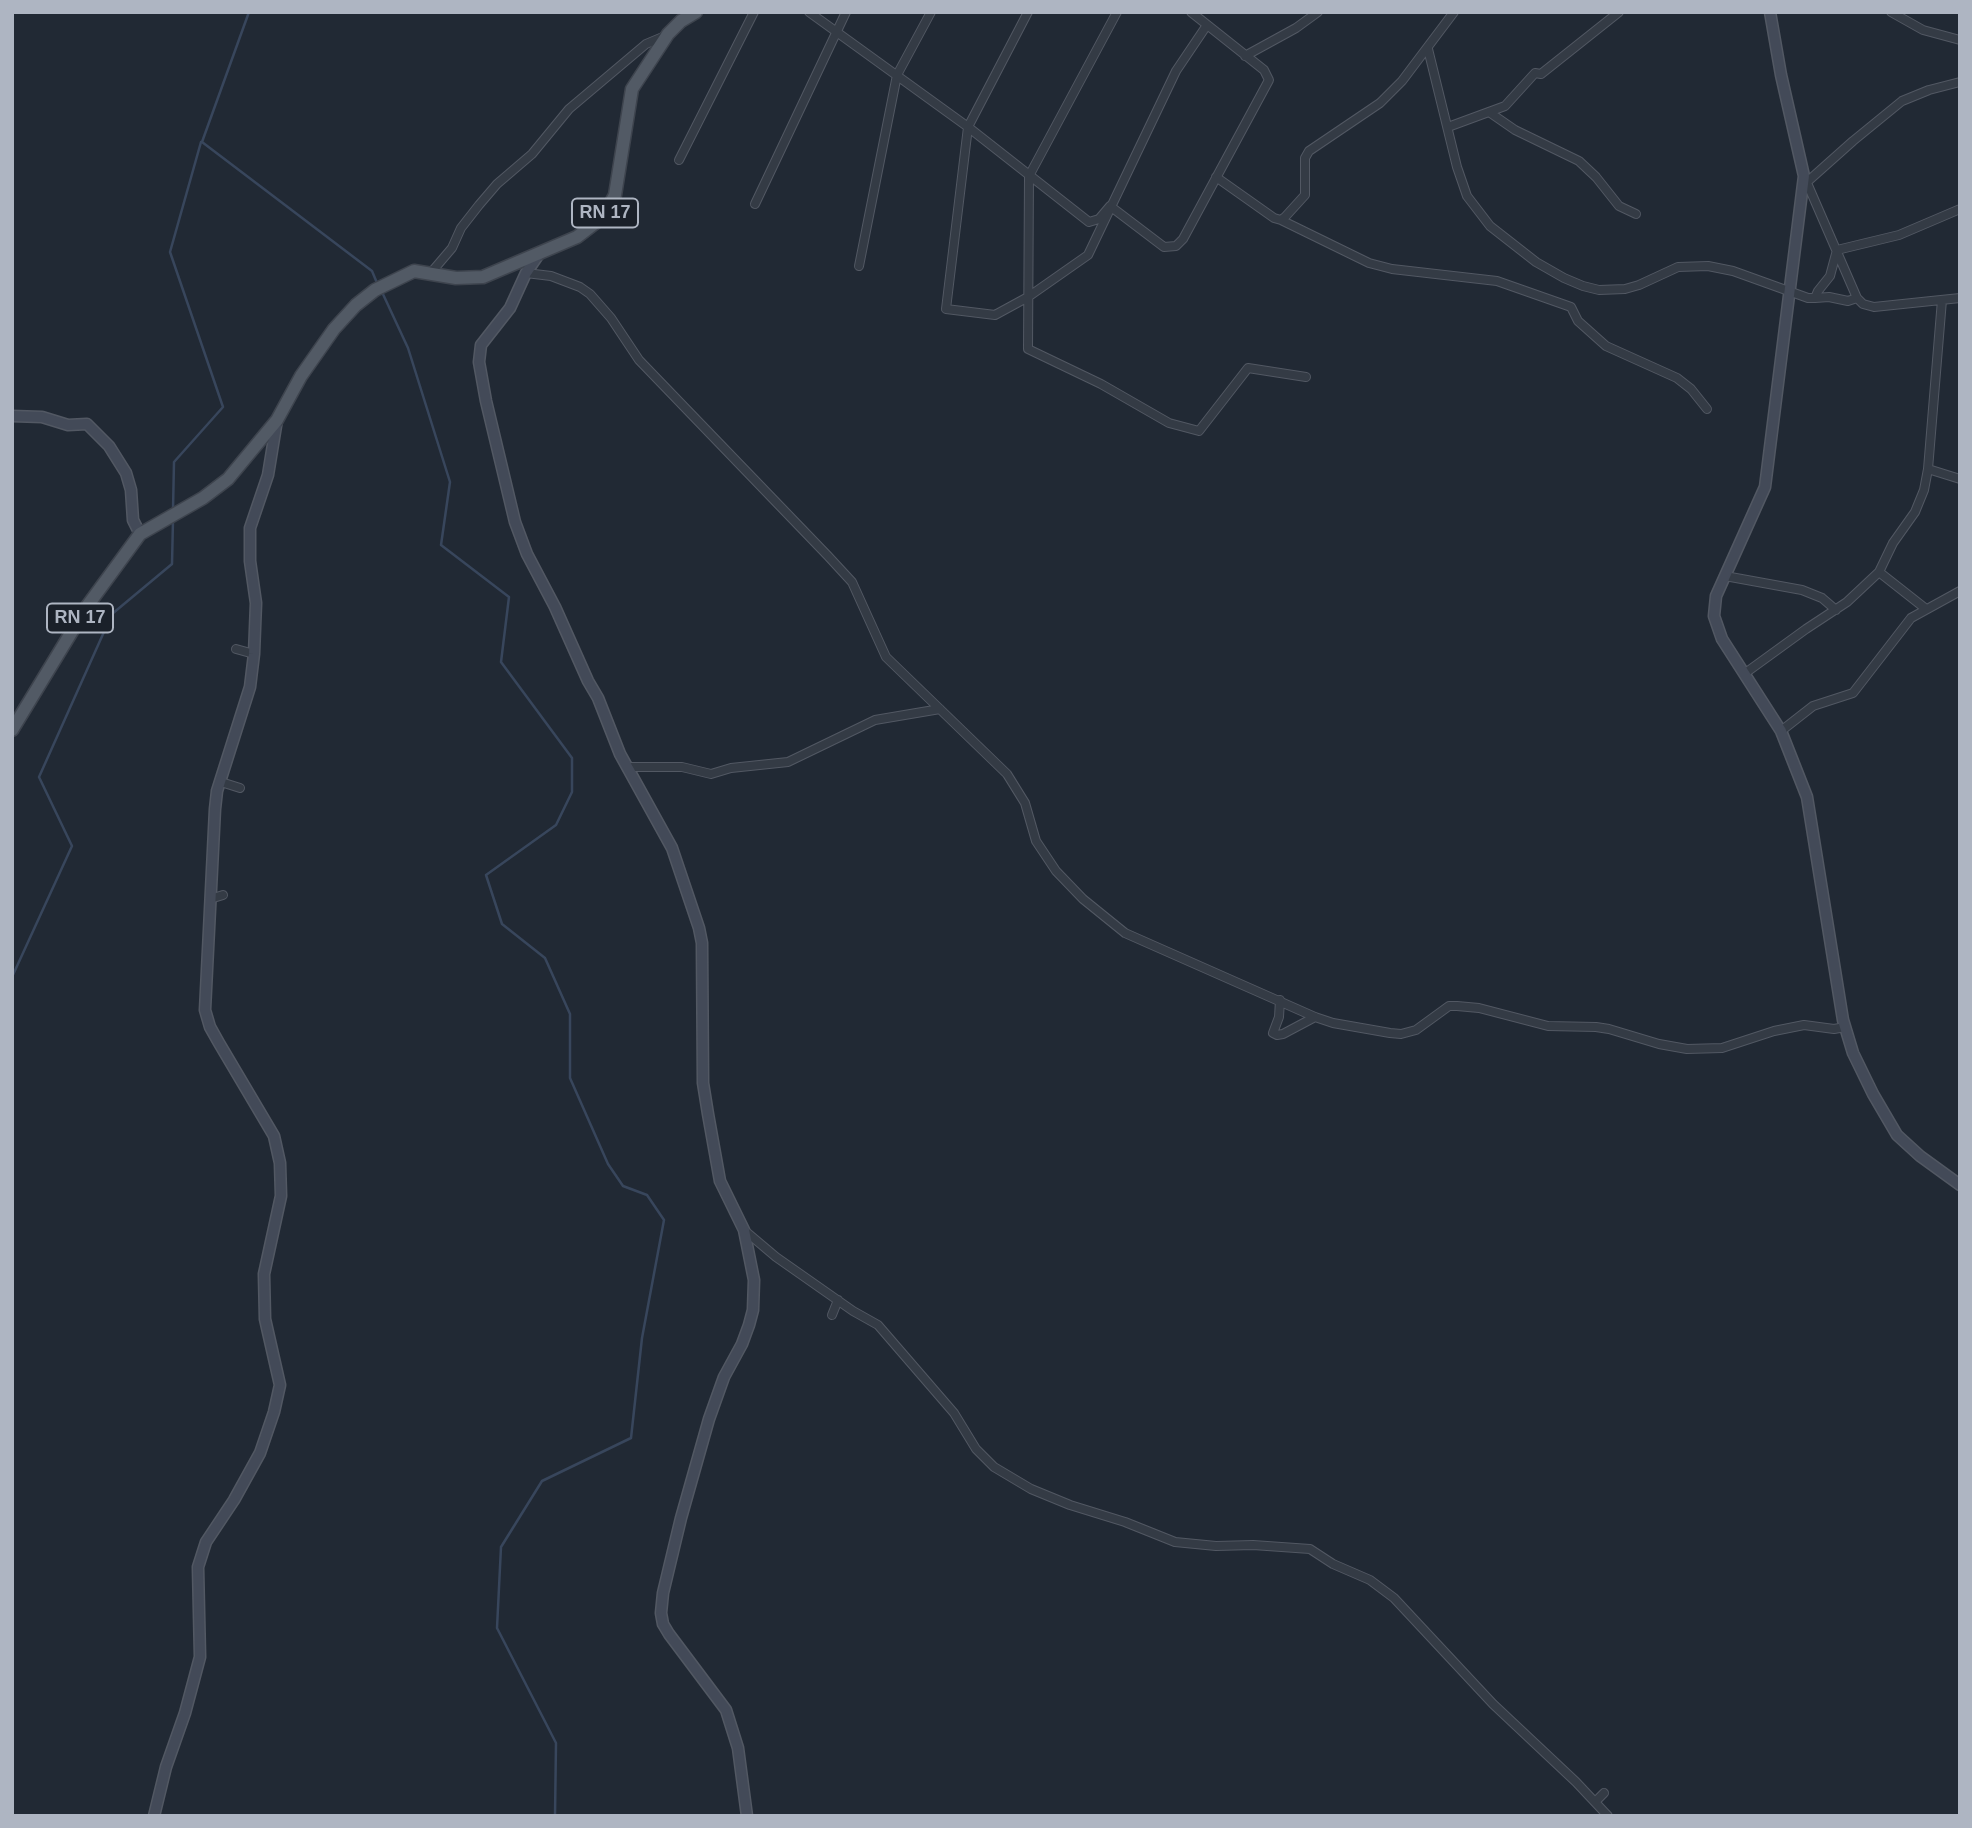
<!DOCTYPE html>
<html>
<head>
<meta charset="utf-8">
<style>
  body { margin:0 }
  #map { position:relative; width:1972px; height:1828px; overflow:hidden; background:#212934; font-family:Helvetica,sans-serif }
  canvas { display:block }
  .frame { position:absolute; inset:0; border:14px solid #aeb5c2; pointer-events:none }
</style>
</head>
<body>
<div id="map">
<canvas width="1972" height="1828"></canvas>
<div class="frame"></div>
</div>
<script>
const ctx = document.querySelector('canvas').getContext('2d');
ctx.lineJoin = 'round';
function shape(rows) {
  const path = new Path2D();
  for (const r of rows) {
    path.moveTo(r[0], r[1]);
    for (let i = 2; i < r.length; i += 2) path.lineTo(r[i], r[i + 1]);
  }
  return path;
}
function strokePath(path, color, width, dash) {
  ctx.strokeStyle = color;
  ctx.lineWidth = width;
  ctx.lineCap = dash ? 'butt' : 'round';
  ctx.setLineDash(dash || []);
  ctx.stroke(path);
}
function drawText(font, color, halo, rows, align = 'center') {
  ctx.font = font + ' Helvetica,sans-serif';
  ctx.lineWidth = 5;
  ctx.setLineDash([]);
  ctx.textBaseline = 'middle';
  ctx.strokeStyle = halo;
  ctx.fillStyle = color;
  for (const [text, x, y, turn = 0] of rows) {
    ctx.save();
    ctx.translate(x, y);
    ctx.rotate((+turn || 0) * Math.PI / 180);
    ctx.textAlign = isNaN(turn) ? turn : align;
    if (halo) ctx.strokeText(text, 0, 0);
    ctx.fillText(text, 0, 0);
    ctx.restore();
  }
}
strokePath(shape([
  [249,12,202,142,372,271,377,283],
  [382,292,408,348,450,482,441,545,509,597,501,662,572,758,572,792,556,825,486,875,502,924,545,958,570,1014,570,1078,608,1164,623,1186,647,1195,664,1220,642,1338,631,1438,542,1481,501,1547,497,1628,556,1743,555,1816],
  [173,510,174,462,223,407,170,252,201,142],
  [12,977,72,846,39,777,112,614,172,564,173,520]
]), '#38465c', 2.5);
const street = shape([
  [809,12,968,127,1089,222,1099,219,1110,206,1164,247,1176,246,1183,239,1269,80,1264,70,1191,12],
  [1028,12,968,127,946,309,995,315,1028,297,1088,255,1176,71,1207,25],
  [1117,12,1029,176,1028,349,1101,384,1169,423,1199,431,1248,368,1306,377],
  [1891,12,1923,30,1960,40],
  [1428,49,1457,167,1467,196,1490,226,1536,262,1564,278,1583,286,1599,290,1625,289,1639,285,1678,267,1708,266,1733,271,1808,298,1815,298,1818,291,1830,276,1837,250,1899,235,1960,209],
  [1245,56,1296,28,1318,12],
  [1489,112,1515,130,1579,161,1596,177,1619,206,1636,214],
  [1448,127,1505,106,1535,73,1541,74,1619,12],
  [679,160,754,12],
  [1804,176,1857,298,1863,304,1874,307,1960,298],
  [1216,177,1274,218,1281,220,1285,217,1305,195,1305,158,1309,151,1380,103,1402,81,1454,12],
  [1807,182,1853,141,1902,101,1929,90,1960,82],
  [755,204,846,12],
  [1281,220,1369,263,1392,269,1497,281,1571,307,1578,321,1606,346,1677,378,1691,389,1707,409],
  [859,266,897,75,931,12],
  [526,273,551,276,580,287,590,294,611,318,639,360,828,556,852,582,886,657,1007,774,1025,803,1036,841,1056,871,1083,899,1125,933,1315,1017,1333,1023,1390,1033,1401,1034,1416,1030,1449,1006,1457,1006,1479,1008,1548,1026,1596,1027,1609,1029,1659,1044,1687,1049,1722,1048,1774,1031,1804,1025,1834,1029,1845,1027],
  [429,275,452,248,461,228,479,205,497,184,532,154,569,109,646,44,665,36],
  [1815,298,1829,297,1848,301,1857,298],
  [1928,469,1960,479],
  [1725,576,1802,590,1822,598,1836,610],
  [1926,609,1879,572,1893,543,1915,512,1924,490,1928,469,1942,300],
  [236,649,254,654],
  [1744,674,1806,629,1847,602,1879,572],
  [1781,731,1813,706,1853,693,1911,618,1960,591],
  [628,767,682,767,711,774,731,768,788,762,875,720,940,709],
  [221,782,240,788],
  [210,899,223,895],
  [1280,1000,1279,1017,1273,1033,1277,1035,1283,1034,1315,1017],
  [744,1230,776,1257,853,1311,878,1325,954,1413,976,1449,994,1467,1031,1489,1070,1505,1125,1522,1175,1542,1216,1546,1253,1545,1310,1549,1333,1564,1370,1580,1394,1598,1493,1704,1576,1782,1608,1816],
  [832,1315,838,1300],
  [1595,1802,1604,1793]
]);
const secondary = shape([
  [1770,12,1781,75,1804,176,1765,487,1716,596,1714,616,1722,639,1781,731,1807,797,1843,1020,1853,1053,1873,1094,1897,1135,1920,1156,1960,1185],
  [539,254,526,273,510,308,481,345,479,362,486,401,515,522,527,554,555,607,588,681,598,698,620,754,672,848,699,928,702,943,703,1083,708,1114,720,1181,744,1230,754,1280,753,1310,749,1325,742,1344,724,1377,709,1419,681,1518,663,1593,661,1613,663,1624,669,1634,726,1710,738,1748,747,1816],
  [12,416,42,417,68,425,87,424,109,446,126,473,131,490,133,520,140,534],
  [154,1816,166,1767,185,1713,200,1657,198,1567,206,1542,234,1500,260,1453,274,1412,280,1385,265,1319,264,1274,281,1196,280,1163,274,1136,219,1043,210,1027,205,1010,215,809,217,791,250,687,254,654,256,603,250,561,250,528,268,475,277,420]
]);
const primary = shape([
  [12,730,88,605,140,534,203,498,228,479,277,420,301,376,334,329,356,305,375,290,414,271,456,278,483,277,577,237,603,217,615,195,632,89,668,34,681,21,696,12]
]);
strokePath(street, '#525863', 10);
strokePath(secondary, '#525863', 13);
strokePath(primary, '#3e444e', 15);
strokePath(street, '#343b45', 8);
strokePath(secondary, '#434a58', 10);
strokePath(primary, '#525a65', 12);
for (const [x, y, w] of [
  [605,213,66],
  [80,618,66]
]) {
  const box = new Path2D();
  box.roundRect(x - w / 2, y - 14.5, w, 29, 5);
  ctx.fillStyle = '#1a2029';
  ctx.fill(box);
  strokePath(box, '#aeb5c2', 2);
}
drawText('bold 18px', '#aeb5c2', null, [
  ["RN 17",605,213],
  ["RN 17",80,618]
]);
</script>
</body>
</html>
